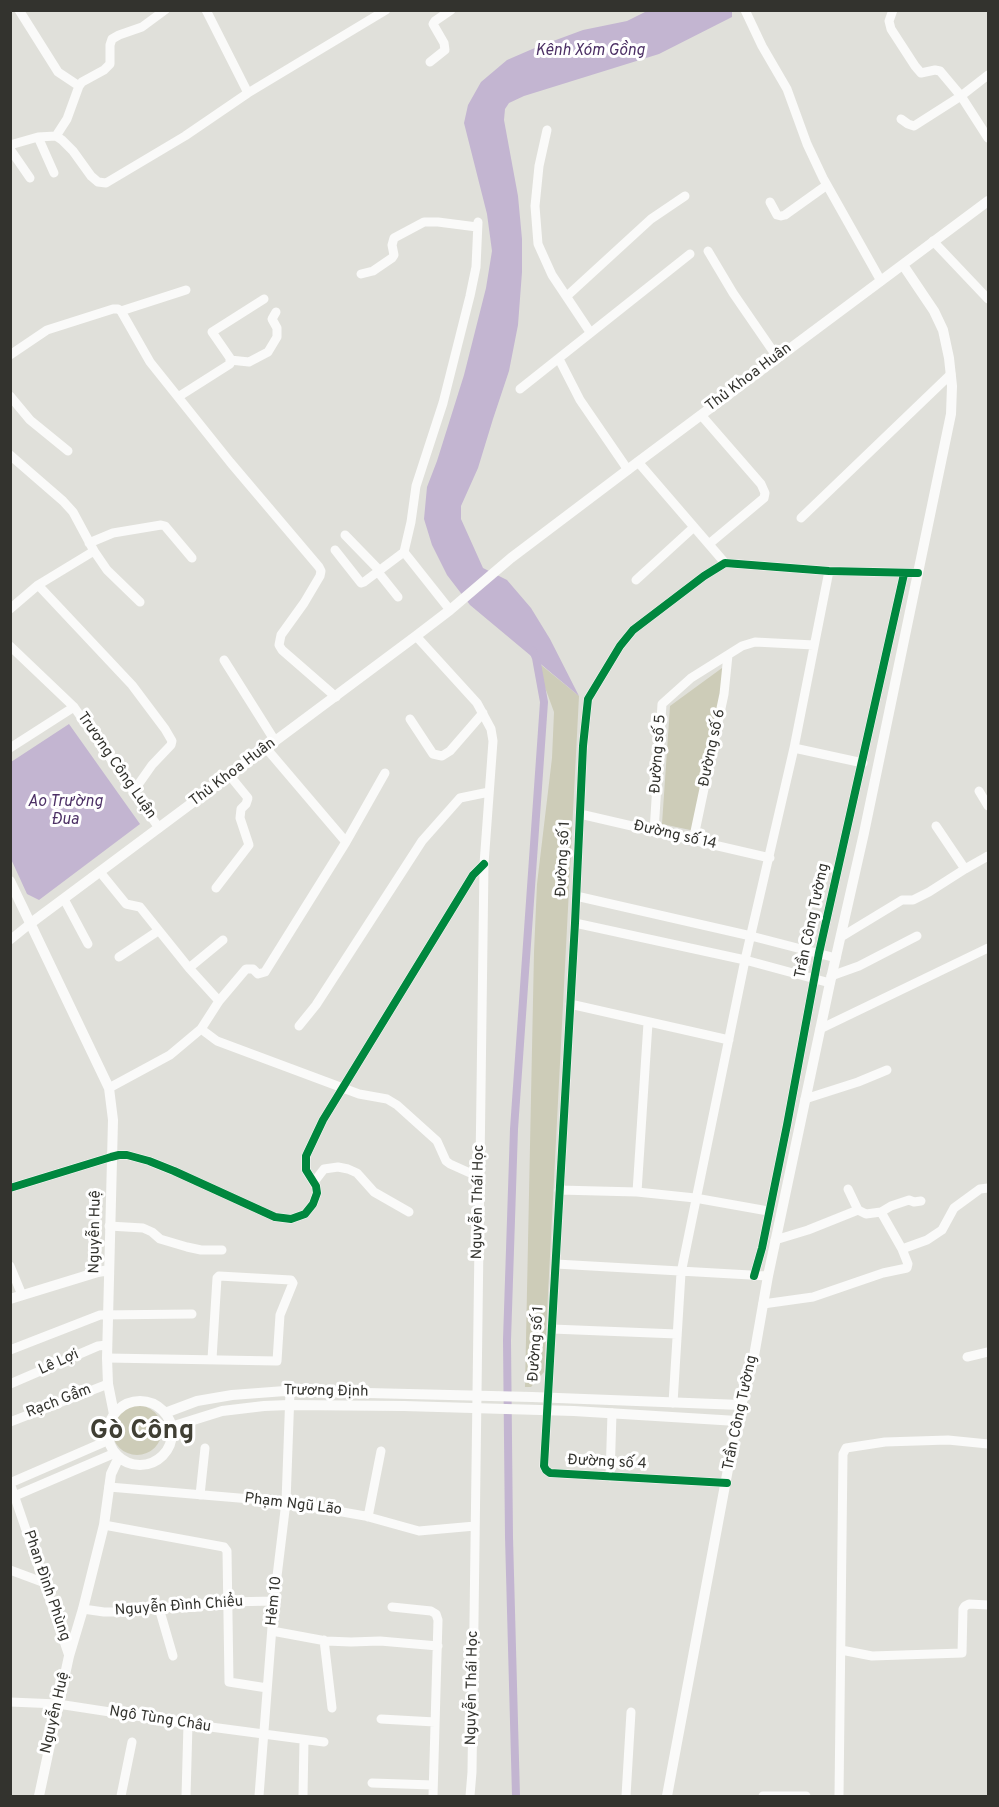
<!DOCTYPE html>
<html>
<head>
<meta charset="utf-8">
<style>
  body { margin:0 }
  #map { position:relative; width:999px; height:1807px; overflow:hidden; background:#e0e0da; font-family:Overpass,sans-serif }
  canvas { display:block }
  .frame { position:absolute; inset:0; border:12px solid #33332e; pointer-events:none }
</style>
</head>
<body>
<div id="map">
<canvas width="999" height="1807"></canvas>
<div class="frame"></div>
</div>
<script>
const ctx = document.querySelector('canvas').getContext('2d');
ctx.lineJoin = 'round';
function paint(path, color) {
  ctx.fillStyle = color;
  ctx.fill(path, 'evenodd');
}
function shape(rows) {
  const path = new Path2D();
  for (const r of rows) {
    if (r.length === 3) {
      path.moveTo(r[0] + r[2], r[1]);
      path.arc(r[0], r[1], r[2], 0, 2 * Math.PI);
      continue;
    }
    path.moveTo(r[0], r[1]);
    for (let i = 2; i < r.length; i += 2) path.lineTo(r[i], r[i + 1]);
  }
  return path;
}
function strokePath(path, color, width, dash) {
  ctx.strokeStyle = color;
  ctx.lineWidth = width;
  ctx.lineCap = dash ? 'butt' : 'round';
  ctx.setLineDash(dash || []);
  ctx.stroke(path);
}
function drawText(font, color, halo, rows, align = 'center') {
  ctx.font = font + ' Overpass,sans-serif';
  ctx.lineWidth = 6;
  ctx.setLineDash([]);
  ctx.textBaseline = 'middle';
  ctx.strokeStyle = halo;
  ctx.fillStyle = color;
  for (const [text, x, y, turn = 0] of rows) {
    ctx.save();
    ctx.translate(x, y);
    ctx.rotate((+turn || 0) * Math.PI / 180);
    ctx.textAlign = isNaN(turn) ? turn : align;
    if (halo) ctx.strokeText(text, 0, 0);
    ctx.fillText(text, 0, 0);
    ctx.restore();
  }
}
paint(shape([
  [535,660,579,696,544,1372,531,1387,525,1387,534,952,537,884,552,758,554,712],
  [722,668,728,668,695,831,662,824,670,706],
  [137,1430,25]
]), '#cdccb8');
paint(shape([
  [647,11,732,11,732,17,659,54,524,96,509,103,505,109,504,120,518,196,522,239,522,272,518,325,509,371,493,419,478,468,461,506,461,519,483,568,507,580,531,608,550,639,579,696,470,605,447,575,432,545,424,519,427,487,437,461,464,375,486,288,492,251,487,214,464,123,468,105,481,82,507,60,537,47,583,30,627,21],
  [69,724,140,824,39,900,27,894,11,859,11,762]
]), '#c3b5d1');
strokePath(shape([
  [516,1796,509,1537,507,1340,514,1129,544,702,536,658,533,651]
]), '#c3b5d1', 8);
strokePath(shape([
  [19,10,58,72,79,86],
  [206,10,248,93],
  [745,10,762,46,787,89,807,144,823,178,881,281],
  [893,10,889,21,891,29,915,66,921,73,935,70,940,71,961,96,988,138],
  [430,62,445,50,444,43,433,24,435,21,451,10],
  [901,119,908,124,914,126,961,96,988,75],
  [547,130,539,166,535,206,538,244,552,275,590,332],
  [56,136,67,119,79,86,82,82,104,70,110,64,110,45,112,39,119,35,142,27,165,10],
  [38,137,54,173],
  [10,145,38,137,56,136,62,140,73,151,91,176,98,182,106,183,185,136,248,93,386,10],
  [10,149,30,178],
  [770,202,777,215,781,216,785,215,827,185],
  [933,241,988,299],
  [708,251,733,293,777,357],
  [361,274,373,271,392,258,394,255,392,245,394,238,424,222,438,222,477,227],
  [567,296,651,219,685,196],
  [121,311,150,362,230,462,319,567,321,571,320,576,304,603,281,635,279,645,282,650,336,697],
  [121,311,186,290],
  [10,355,47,330,113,309,118,309,121,311],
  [559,359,580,400,628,470],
  [230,360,249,362,268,352,277,337,277,328,272,319,276,312],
  [520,389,690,254],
  [10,396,30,420,68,451],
  [178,397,230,364,230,358,212,332,264,299],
  [701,415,761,484,765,493,764,498,709,544],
  [10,455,63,501,73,512,94,551],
  [638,462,725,563],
  [801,518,951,374],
  [345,535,380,571],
  [89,543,113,533,161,525,165,526,192,558],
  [335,550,361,583,364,582,404,552,411,522,416,486,443,403,470,296,476,267,478,222],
  [404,552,450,610],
  [378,572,398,597],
  [636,580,694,527],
  [38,585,132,685,165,729,172,741,171,745,152,765,133,792],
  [10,609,38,585,94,551,107,570,140,602],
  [416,636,477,703,491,729,493,741,484,864,472,1772,470,1796],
  [10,646,74,707,159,828],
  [224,660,275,741],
  [410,719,433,754,442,756,450,751,483,713],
  [10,748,74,707],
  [266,748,346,842],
  [794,748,863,763],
  [385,773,346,842,265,972,258,974,253,969,246,969,219,1001,201,1029,217,1041,359,1094,387,1099,397,1105,437,1141,446,1161,450,1164,479,1177],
  [979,791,988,806],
  [580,814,770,858],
  [936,826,965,869],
  [654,832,662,704,691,678,742,646,755,642,814,645],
  [693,841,724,694,728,655],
  [100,872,126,904,140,907,189,968,219,1001],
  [216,888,249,845,240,818,241,809,246,804,248,798,230,776],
  [576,896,751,936,836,958],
  [64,899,88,944],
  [575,923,745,960,830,983],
  [841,937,902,900,913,900,929,892,965,869,988,856],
  [10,940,31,923],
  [119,957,158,931],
  [189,968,223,940],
  [831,976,859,966,917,936],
  [570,1004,729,1040],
  [299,1026,316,1005,422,841,460,798,489,792],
  [820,1029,988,948],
  [109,1088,170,1055,201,1029],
  [805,1099,858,1082,887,1070],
  [314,1182,324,1169,338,1167,348,1169,357,1173,374,1192,409,1212],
  [10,1188,111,1157,119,1155,127,1155,149,1161,174,1171,275,1217,291,1219,305,1214,313,1204,317,1193,316,1186,306,1170,306,1156,323,1120,473,875,484,864],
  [559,1190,637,1192,695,1198,768,1211],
  [637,1192,648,1023],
  [881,1212,891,1206,909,1200,914,1202,921,1201],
  [109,1226,143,1228,152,1232,160,1239,187,1247,201,1250,222,1250],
  [775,1240,808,1230,858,1210],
  [902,1249,927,1240,942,1230,954,1208,980,1189,988,1188],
  [556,1264,768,1276],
  [10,1266,22,1295],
  [754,1276,762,1248,787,1125,819,953,904,574],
  [763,1304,813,1297,883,1273,907,1268,908,1264,902,1249,881,1212,866,1214,858,1210,848,1189],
  [552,1329,677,1334],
  [10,1350,100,1315,192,1314],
  [967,1357,988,1352],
  [107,1358,277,1361,280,1315,293,1283,291,1280,219,1276,217,1278,212,1359],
  [10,1384,98,1346,107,1345],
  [673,1403,681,1273,745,960,794,748,829,571],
  [10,1422,108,1384],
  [610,1477,612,1413],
  [10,1483,69,1656],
  [10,1483,109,1440],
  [727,1483,550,1473,546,1470,544,1466,575,923,583,746,588,699,620,646,633,630,704,576,725,563,829,571,918,573],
  [109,1487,286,1502,365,1516,419,1531,475,1526],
  [200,1495,205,1448],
  [10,1498,115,1453],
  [368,1517,381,1451],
  [104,1525,224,1547,227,1551,229,1682,267,1688],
  [10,1570,45,1583],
  [392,1607,431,1611,436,1614,438,1620,433,1796],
  [159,1608,173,1656],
  [83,1609,104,1612,120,1612,228,1602,274,1601],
  [272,1631,326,1641,351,1642,380,1641,438,1646],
  [324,1640,332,1708],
  [841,1650,872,1656,962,1653,963,1609,965,1606,969,1604,988,1605],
  [10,1702,58,1704,188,1724,324,1742],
  [381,1719,435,1722],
  [372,1783,433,1785],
  [121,1796,132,1742],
  [186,1796,188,1724],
  [259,1796,274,1601,286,1502,290,1392],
  [303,1796,304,1740],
  [626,1796,631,1712],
  [763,1796,806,1796],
  [839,1796,843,1454,846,1448,885,1442,948,1440,988,1444]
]), '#fafaf9', 9);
strokePath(shape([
  [10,881,109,1088,113,1120,107,1358,108,1384,114,1414],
  [31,923,416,636,450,610,511,558,638,462,988,201],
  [10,1299,98,1272,109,1270],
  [140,1433,32],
  [165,1413,197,1401,232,1395,285,1391,532,1397,741,1405],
  [171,1427,222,1411,264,1406,289,1405,404,1406,574,1411,737,1421],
  [39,1796,69,1656,83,1609,104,1525,111,1474,119,1457],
  [667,1796,737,1421,754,1356,768,1276,830,983,864,833,951,414,952,386,949,358,943,330,934,311,903,265]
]), '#fafaf9', 10);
strokePath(shape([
  [10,1188,111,1157,119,1155,127,1155,149,1161,174,1171,275,1217,291,1219,305,1214,313,1204,317,1193,316,1186,306,1170,306,1156,323,1120,473,875,484,864],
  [754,1276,762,1248,787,1125,819,953,904,574],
  [727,1483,550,1473,546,1470,544,1466,575,923,583,746,588,699,620,646,633,630,704,576,725,563,829,571,918,573]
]), '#00873e', 8);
drawText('15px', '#33332e', '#fff', [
  ["Thủ Khoa Huân",749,378,-37],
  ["Đường số 6",713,748,-78],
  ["Đường số 5",659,754,-86],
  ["Trương Công Luận",116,766,55],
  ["Thủ Khoa Huân",233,773,-37],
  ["Đường số 14",675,836,13],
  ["Đường số 1",564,859,-87],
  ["Trần Công Tường",813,921,-78],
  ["Nguyễn Thái Học",479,1202,-89],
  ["Nguyễn Huệ",96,1232,-89],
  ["Đường số 1",537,1344,-86],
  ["Lê Lợi",59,1363,-24],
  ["Trương Định",326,1392,1],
  ["Rạch Gầm",59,1402,-21],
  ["Trần Công Tường",741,1413,-78],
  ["Đường số 4",607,1463,3],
  ["Phạm Ngũ Lão",293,1505,7],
  ["Phan Đình Phùng",46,1586,71],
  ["Hẻm 10",275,1601,-84],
  ["Nguyễn Đình Chiểu",179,1607,-4],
  ["Nguyễn Thái Học",473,1688,-89],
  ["Nguyễn Huệ",56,1713,-77],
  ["Ngô Tùng Châu",160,1720,9]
]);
drawText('italic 16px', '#4c3065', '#fff', [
  ["Kênh Xóm Gồng",590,52],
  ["Ao Trường",65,803],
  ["Đua",65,821]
]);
drawText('bold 27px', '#403f34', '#fff', [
  ["Gò Công",142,1433]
]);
</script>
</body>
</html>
